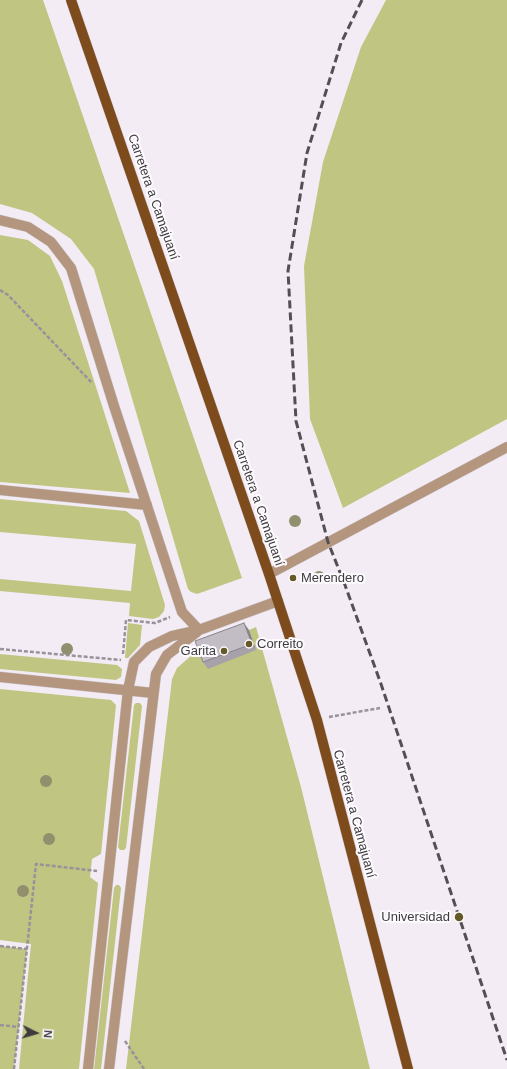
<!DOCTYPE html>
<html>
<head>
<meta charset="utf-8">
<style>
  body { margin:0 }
  #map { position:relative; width:507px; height:1069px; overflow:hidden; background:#f3ecf5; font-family:Helvetica,sans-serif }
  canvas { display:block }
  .north { position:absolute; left:16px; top:1013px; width:40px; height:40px; -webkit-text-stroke:3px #fefbff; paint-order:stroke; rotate:95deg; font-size:11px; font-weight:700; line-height:16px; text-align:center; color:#3e3b3f }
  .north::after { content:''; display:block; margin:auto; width:14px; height:18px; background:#3e3b3f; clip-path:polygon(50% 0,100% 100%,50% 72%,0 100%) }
</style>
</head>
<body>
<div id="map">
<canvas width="507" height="1069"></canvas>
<div class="north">N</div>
</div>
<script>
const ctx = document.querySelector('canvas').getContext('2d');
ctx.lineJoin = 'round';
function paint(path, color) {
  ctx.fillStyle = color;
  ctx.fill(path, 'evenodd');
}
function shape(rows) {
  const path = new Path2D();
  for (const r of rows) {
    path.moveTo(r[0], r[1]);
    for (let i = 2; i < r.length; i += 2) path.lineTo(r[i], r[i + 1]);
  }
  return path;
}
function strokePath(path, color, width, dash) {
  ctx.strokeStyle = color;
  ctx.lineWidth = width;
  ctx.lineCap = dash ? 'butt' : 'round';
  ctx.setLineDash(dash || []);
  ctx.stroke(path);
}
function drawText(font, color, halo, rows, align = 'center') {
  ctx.font = font + ' Helvetica,sans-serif';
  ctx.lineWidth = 4;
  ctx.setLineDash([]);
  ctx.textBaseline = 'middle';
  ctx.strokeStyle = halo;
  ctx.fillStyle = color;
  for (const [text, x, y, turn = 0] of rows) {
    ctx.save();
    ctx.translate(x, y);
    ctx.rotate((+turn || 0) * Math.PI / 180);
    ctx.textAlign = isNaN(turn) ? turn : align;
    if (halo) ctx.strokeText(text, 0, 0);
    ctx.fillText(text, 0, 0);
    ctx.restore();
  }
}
paint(shape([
  [0,0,43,0,242,578,197,594,191,592,188,589,94,269,71,239,32,213,0,204],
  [386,0,507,0,507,419,343,508,310,419,304,266,323,162,361,47],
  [0,235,28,240,50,256,62,281,130,493,0,482],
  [0,499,126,511,139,521,165,605,164,611,159,617,153,619,129,616,130,603,0,591,0,579,131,591,136,544,0,532],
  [128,623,142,625,140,645,128,658,125,658],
  [256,627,301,787,370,1069,126,1069,172,679,177,668,200,648,256,650,249,630],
  [0,654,117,665,122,669,121,677,116,680,0,669],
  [0,689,111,700,116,705,101,854,92,859,90,877,98,883,79,1069,19,1069,31,944,0,940],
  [136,703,140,703,142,706,126,848,124,850,120,850,118,847,134,705],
  [116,885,119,885,121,888,101,1069,94,1069,114,888],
  [0,946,27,949,14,1069,0,1069]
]), '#c0c582');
const minor = shape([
  [0,220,28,227,51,242,71,268,114,406,182,612,199,630],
  [0,490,147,505],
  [269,574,507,447],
  [0,677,153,693],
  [88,1069,128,690,134,662,149,647,172,636,199,630,278,601],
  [109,1069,156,674,167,655,197,632]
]);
const major = shape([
  [71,0,269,574,317,720,408,1069]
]);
strokePath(minor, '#cfc9d1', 11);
strokePath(major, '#cfc9d1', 11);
strokePath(shape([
  [0,290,8,295,92,383],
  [0,649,121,660],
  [123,654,126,620,155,623,170,617],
  [329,717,380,708],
  [0,946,27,949],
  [0,1025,19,1027],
  [125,1041,144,1069],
  [14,1069,36,864,97,871]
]), '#98939a', 2.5, [4, 2]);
strokePath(minor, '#b4967f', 10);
strokePath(major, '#7e4c1c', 10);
strokePath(shape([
  [362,0,341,43,307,153,288,271,296,421,328,542,345,585,381,684,507,1060]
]), '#535054', 3, [8, 4]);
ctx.fillStyle = '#918f6e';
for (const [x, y] of [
  [295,521],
  [319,577],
  [67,649],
  [46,781],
  [49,839],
  [23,891]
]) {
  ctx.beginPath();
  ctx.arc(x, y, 6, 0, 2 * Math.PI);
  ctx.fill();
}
paint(shape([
  [249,630,256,650,208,669,203,662]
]), '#a7a2a9');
paint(shape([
  [244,623,249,630,256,650,252,644]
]), '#88848a');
const building = shape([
  [244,623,252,644,203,662,195,641,244,623]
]);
paint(building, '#c2bcc5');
strokePath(building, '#88848a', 1);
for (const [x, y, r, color] of [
  [293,578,4,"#655a27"],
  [249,644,4,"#655a27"],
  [224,651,4,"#655a27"],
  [459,917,5,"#655a27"]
]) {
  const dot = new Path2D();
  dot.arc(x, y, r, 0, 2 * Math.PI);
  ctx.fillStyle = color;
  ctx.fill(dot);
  strokePath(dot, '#fefbff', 1.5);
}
drawText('13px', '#3e3b3f', '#fefbff', [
  ["Carretera a Camajuaní",153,197,71],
  ["Carretera a Camajuaní",258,503,71],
  ["Carretera a Camajuaní",354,814,75]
]);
drawText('13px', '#3e3b3f', '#fefbff', [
  ["Merendero",301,578],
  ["Correito",257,644],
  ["Garita",216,651,"right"],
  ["Universidad",450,917,"right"]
], 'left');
</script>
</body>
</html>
